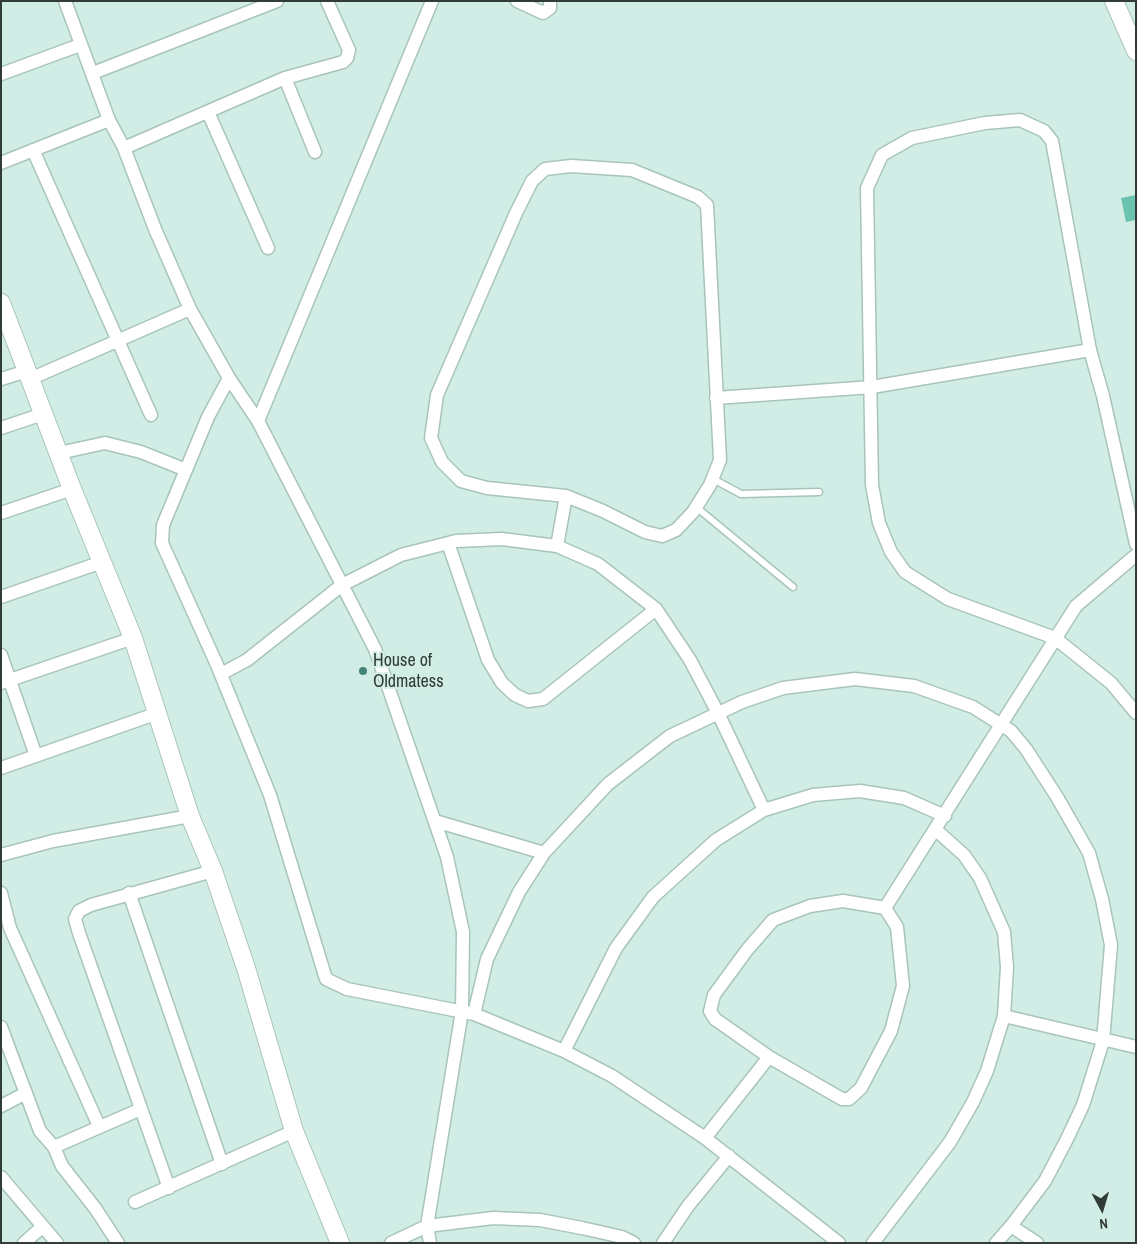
<!DOCTYPE html>
<html>
<head>
<meta charset="utf-8">
<style>
  body { margin:0 }
  #map { position:relative; width:1137px; height:1244px; overflow:hidden; background:#d1ede5; font-family:"Archivo Narrow",sans-serif }
  canvas { display:block }
  .frame { position:absolute; inset:0; border:2px solid #313c39; pointer-events:none }
  .north { position:absolute; left:1077px; top:1184px; width:50px; height:50px; -webkit-text-stroke:4px #d1ede5; paint-order:stroke; rotate:174deg; font-size:14px; font-weight:700; line-height:20px; text-align:center; color:#313c39 }
  .north::after { content:''; display:block; margin:auto; width:18px; height:22px; background:#313c39; clip-path:polygon(50% 0,100% 100%,50% 72%,0 100%) }
</style>
</head>
<body>
<div id="map">
<canvas width="1137" height="1244"></canvas>
<div class="frame"></div>
<div class="north">N</div>
</div>
<script>
const ctx = document.querySelector('canvas').getContext('2d');
ctx.lineJoin = 'round';
function paint(path, color) {
  ctx.fillStyle = color;
  ctx.fill(path, 'evenodd');
}
function shape(rows) {
  const path = new Path2D();
  for (const r of rows) {
    path.moveTo(r[0], r[1]);
    for (let i = 2; i < r.length; i += 2) path.lineTo(r[i], r[i + 1]);
  }
  return path;
}
function strokePath(path, color, width, dash) {
  ctx.strokeStyle = color;
  ctx.lineWidth = width;
  ctx.lineCap = dash ? 'butt' : 'round';
  ctx.setLineDash(dash || []);
  ctx.stroke(path);
}
function drawText(font, color, halo, rows, align = 'center') {
  ctx.font = font + ' "Archivo Narrow",sans-serif';
  ctx.lineWidth = 4;
  ctx.setLineDash([]);
  ctx.textBaseline = 'middle';
  ctx.strokeStyle = halo;
  ctx.fillStyle = color;
  for (const [text, x, y, turn = 0] of rows) {
    ctx.save();
    ctx.translate(x, y);
    ctx.rotate((+turn || 0) * Math.PI / 180);
    ctx.textAlign = isNaN(turn) ? turn : align;
    if (halo) ctx.strokeText(text, 0, 0);
    ctx.fillText(text, 0, 0);
    ctx.restore();
  }
}
paint(shape([
  [1136,195,1136,220,1126,222,1121,198]
]), '#6cc3af');
const lane = shape([
  [713,479,741,494,819,492],
  [696,507,793,587]
]);
const street = shape([
  [65,1,109,120,124,148,155,229,190,309,229,378,258,421,375,649,447,857,463,932,462,1011,427,1226,430,1243],
  [517,1,543,13,550,8,550,1],
  [93,73,277,1],
  [1,74,80,45],
  [285,78,315,152],
  [208,112,268,248],
  [124,148,285,78,343,62,347,58,349,50,327,1],
  [33,150,151,415],
  [1,163,109,120],
  [571,166,632,170,698,197,707,205,720,460,710,485,693,512,676,530,662,536,645,532,603,511,566,496,487,488,461,481,442,462,431,438,437,395,516,213,532,181,545,169,571,166],
  [229,378,208,417,163,525,162,543,217,665,270,795,326,979,347,989,474,1014,564,1051,612,1076,705,1138,839,1243],
  [1,379,27,371],
  [30,379,190,309],
  [716,398,872,387,1090,350],
  [258,421,432,1],
  [1,428,43,414],
  [59,453,105,443,141,452,186,470],
  [1,513,72,489],
  [448,543,488,660,502,683,515,695,528,701,543,699,656,609],
  [1136,544,1103,396,1090,350,1052,141,1044,131,1020,120,985,123,912,138,882,155,867,188,872,485,879,523,891,552,905,572,948,599,1055,638,1111,683,1136,713],
  [557,546,566,496],
  [1,597,102,562],
  [1,655,36,756],
  [221,674,247,660,342,585,401,555,456,541,502,539,557,546,598,564,656,609,690,660,718,713,764,810],
  [1,683,133,638],
  [1,768,158,713],
  [435,821,544,853],
  [1,855,53,841,190,816],
  [1,893,10,928,99,1126],
  [129,893,222,1164],
  [843,901,885,908,897,927,903,986,891,1031,861,1088,849,1099,842,1099,769,1057,715,1019,710,1011,714,995,747,950,773,920,810,906,843,901],
  [885,908,1076,606,1136,555],
  [474,1014,487,959,519,892,544,853,608,784,670,736,742,702,783,688,855,679,914,686,973,707,1011,731,1026,749,1057,797,1089,853,1102,899,1111,945,1103,1041,1083,1105,1067,1139,1045,1181,1011,1226,996,1243],
  [1004,1016,1136,1047],
  [1,1027,40,1131,54,1147,62,1166,95,1208,118,1243],
  [564,1051,616,948,653,897,716,840,764,810,813,795,860,791,904,798,945,816],
  [1,1106,26,1093],
  [705,1138,769,1057],
  [54,1147,141,1109],
  [1,1177,57,1243],
  [169,1188,79,933,75,919,79,911,91,905,213,871],
  [135,1202,294,1131],
  [1011,1226,1037,1243],
  [24,1243,42,1227],
  [391,1243,427,1226,493,1218,540,1220,582,1228,622,1237,634,1243],
  [663,1243,688,1206,729,1156],
  [873,1243,950,1142,973,1102,987,1071,1004,1016,1007,967,1004,932,980,878,964,855,936,830]
]);
const secondary = shape([
  [1114,1,1136,51],
  [1,303,72,489,133,638,190,816,213,871,246,968,294,1131,340,1243]
]);
strokePath(lane, '#a8c4bc', 9);
strokePath(street, '#a8c4bc', 15);
strokePath(secondary, '#a8c4bc', 20);
strokePath(lane, '#fff', 6);
strokePath(street, '#fff', 12);
strokePath(secondary, '#fff', 18);
for (const [x, y, r, color] of [
  [363,671,5,"#428475"]
]) {
  const dot = new Path2D();
  dot.arc(x, y, r, 0, 2 * Math.PI);
  ctx.fillStyle = color;
  ctx.fill(dot);
  strokePath(dot, '#d1ede5', 2);
}
drawText('18px', '#313c39', '#d1ede5', [
  ["House of",373,661],
  ["Oldmatess",373,682]
], 'left');
</script>
</body>
</html>
